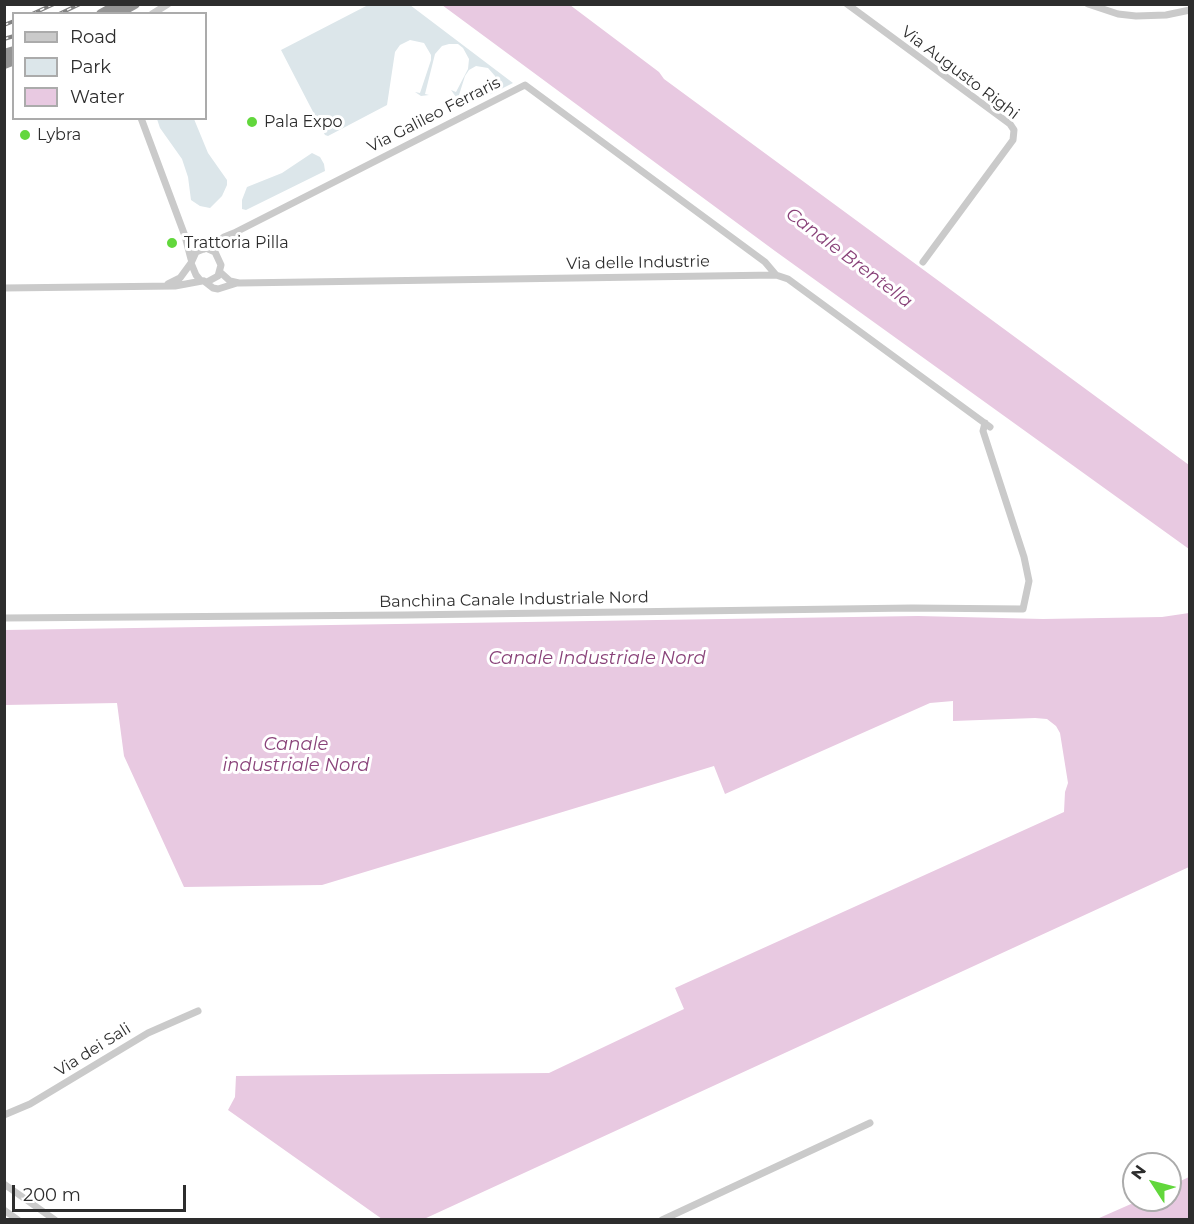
<!DOCTYPE html>
<html>
<head>
<meta charset="utf-8">
<style>
  body { margin:0 }
  #map { position:relative; width:1194px; height:1224px; overflow:hidden; background:#fff; font-family:Montserrat,sans-serif }
  canvas { display:block }
  .frame { position:absolute; inset:0; border:6px solid #2d2d2d; pointer-events:none }
  .legend { position:absolute; left:12px; top:12px; width:195px; height:108px; box-sizing:border-box; background:#fff; border:2px solid #ababab; margin:0; padding:8px 10px; list-style:none; font-size:18px; color:#2d2d2d }
  .legend li { display:flex; align-items:center; gap:12px; height:30px }
  .legend b { width:30px; border:2px solid #ababab }
  .north { position:absolute; left:1122px; top:1152px; width:60px; height:60px; box-sizing:border-box; background:#fff; border:2px solid #ababab; border-radius:50%; rotate:306deg; font-size:16px; font-weight:700; line-height:24px; text-align:center; color:#2d2d2d }
  .north::after { content:''; display:block; margin:auto; width:21px; height:27px; background:#62d73c; clip-path:polygon(50% 0,100% 100%,50% 72%,0 100%) }
  .scale { position:absolute; left:12px; top:1185px; width:174px; height:27px; box-sizing:border-box; border:3px solid #2d2d2d; border-top:0; padding-left:8px; font-size:18px; line-height:21px; white-space:nowrap; color:#2d2d2d; -webkit-text-stroke:4px #fff; paint-order:stroke }
</style>
</head>
<body>
<div id="map">
<canvas width="1194" height="1224"></canvas>
<div class="frame"></div>
<ul class="legend">
<li><b style="height:8px;background:#cacaca"></b>Road</li>
<li><b style="height:16px;background:#dce6ea"></b>Park</li>
<li><b style="height:16px;background:#e8c9e1"></b>Water</li>
</ul>
<div class="north">N</div>
<div class="scale">200 m</div>
</div>
<script>
const ctx = document.querySelector('canvas').getContext('2d');
ctx.lineJoin = 'round';
function paint(path, color) {
  ctx.fillStyle = color;
  ctx.fill(path, 'evenodd');
}
function shape(rows) {
  const path = new Path2D();
  for (const r of rows) {
    path.moveTo(r[0], r[1]);
    for (let i = 2; i < r.length; i += 2) path.lineTo(r[i], r[i + 1]);
  }
  return path;
}
function strokePath(path, color, width, dash) {
  ctx.strokeStyle = color;
  ctx.lineWidth = width;
  ctx.lineCap = dash ? 'butt' : 'round';
  ctx.setLineDash(dash || []);
  ctx.stroke(path);
}
function drawText(font, color, halo, rows, align = 'center') {
  ctx.font = font + ' Montserrat,sans-serif';
  ctx.lineWidth = 6;
  ctx.setLineDash([]);
  ctx.textBaseline = 'middle';
  ctx.strokeStyle = halo;
  ctx.fillStyle = color;
  for (const [text, x, y, turn = 0] of rows) {
    ctx.save();
    ctx.translate(x, y);
    ctx.rotate((+turn || 0) * Math.PI / 180);
    ctx.textAlign = isNaN(turn) ? turn : align;
    if (halo) ctx.strokeText(text, 0, 0);
    ctx.fillText(text, 0, 0);
    ctx.restore();
  }
}
paint(shape([
  [370,4,410,5,513,83,489,95,496,86,495,76,488,68,476,66,469,70,465,76,459,95,463,97,456,97,451,90,456,92,468,69,469,59,463,48,458,44,449,44,442,46,435,54,425,94,429,95,421,96,415,92,420,93,431,60,431,55,424,43,410,40,400,45,395,52,387,105,328,136,325,135,281,50],
  [157,119,194,119,208,153,227,180,227,185,222,196,210,208,200,206,191,200,188,177,182,159,160,128],
  [312,153,320,157,324,164,325,171,246,210,242,209,242,200,247,187,282,173]
]), '#dce6ea');
paint(shape([
  [442,5,570,5,659,72,664,79,1189,465,1189,549,775,251],
  [1189,613,1189,867,424,1219,382,1219,228,1110,235,1097,236,1076,549,1073,684,1009,675,988,1064,812,1065,792,1068,783,1060,733,1056,726,1047,719,1035,718,953,721,953,701,930,703,725,794,714,766,322,885,184,887,124,756,117,703,5,705,5,630,918,616,1043,619,1162,617],
  [1189,1177,1189,1219,1097,1219,1140,1200,1170,1200,1170,1186]
]), '#e8c9e1');
strokePath(shape([
  [847,4,1010,124,1014,130,1013,140,923,262],
  [1088,4,1118,14,1136,16,1166,15,1190,10],
  [152,14,168,4],
  [141,118,185,236,191,259],
  [185,236,204,249],
  [206,248,215,252,221,265,218,276,207,282,200,280,196,275,191,263,196,252,206,248],
  [209,249,224,237,234,233,525,85,765,262,776,275],
  [220,272,230,281,239,283,776,275,788,279,990,427],
  [204,281,213,288,218,289,237,283],
  [168,284,180,278,191,263],
  [4,288,175,286,202,281],
  [4,618,404,615,912,608,1023,609,1029,581,1024,557,983,431,985,423],
  [4,1115,30,1104,148,1033,198,1011],
  [4,1184,55,1220],
  [4,1210,18,1220],
  [662,1220,870,1123]
]), '#cacaca', 7);
strokePath(shape([
  [101,14,119,4],
  [117,14,135,4],
  [4,54,14,51],
  [4,64,14,60]
]), '#949494', 10);
const rail = shape([
  [32,14,54,4],
  [59,14,80,4],
  [4,25,14,21],
  [4,39,14,36]
]);
strokePath(rail, '#828282', 4);
strokePath(rail, '#fff', 1.5, [4.5]);
for (const [x, y, r, color] of [
  [252,122,6,"#62d73c"],
  [25,135,6,"#62d73c"],
  [172,243,6,"#62d73c"]
]) {
  const dot = new Path2D();
  dot.arc(x, y, r, 0, 2 * Math.PI);
  ctx.fillStyle = color;
  ctx.fill(dot);
  strokePath(dot, '#fff', 2);
}
drawText('16px', '#2d2d2d', '#fff', [
  ["Via Augusto Righi",960,73,37],
  ["Via Galileo Ferraris",434,115,-27],
  ["Via delle Industrie",638,263,-1],
  ["Banchina Canale Industriale Nord",514,600,-1],
  ["Via dei Sali",93,1050,-32]
]);
drawText('16px', '#2d2d2d', '#fff', [
  ["Pala Expo",264,122],
  ["Lybra",37,135],
  ["Trattoria Pilla",184,243]
], 'left');
drawText('italic 18px', '#894279', '#fff', [
  ["Canale Brentella",849,258,37],
  ["Canale Industriale Nord",597,659],
  ["Canale",296,745],
  ["industriale Nord",296,766]
]);
</script>
</body>
</html>
